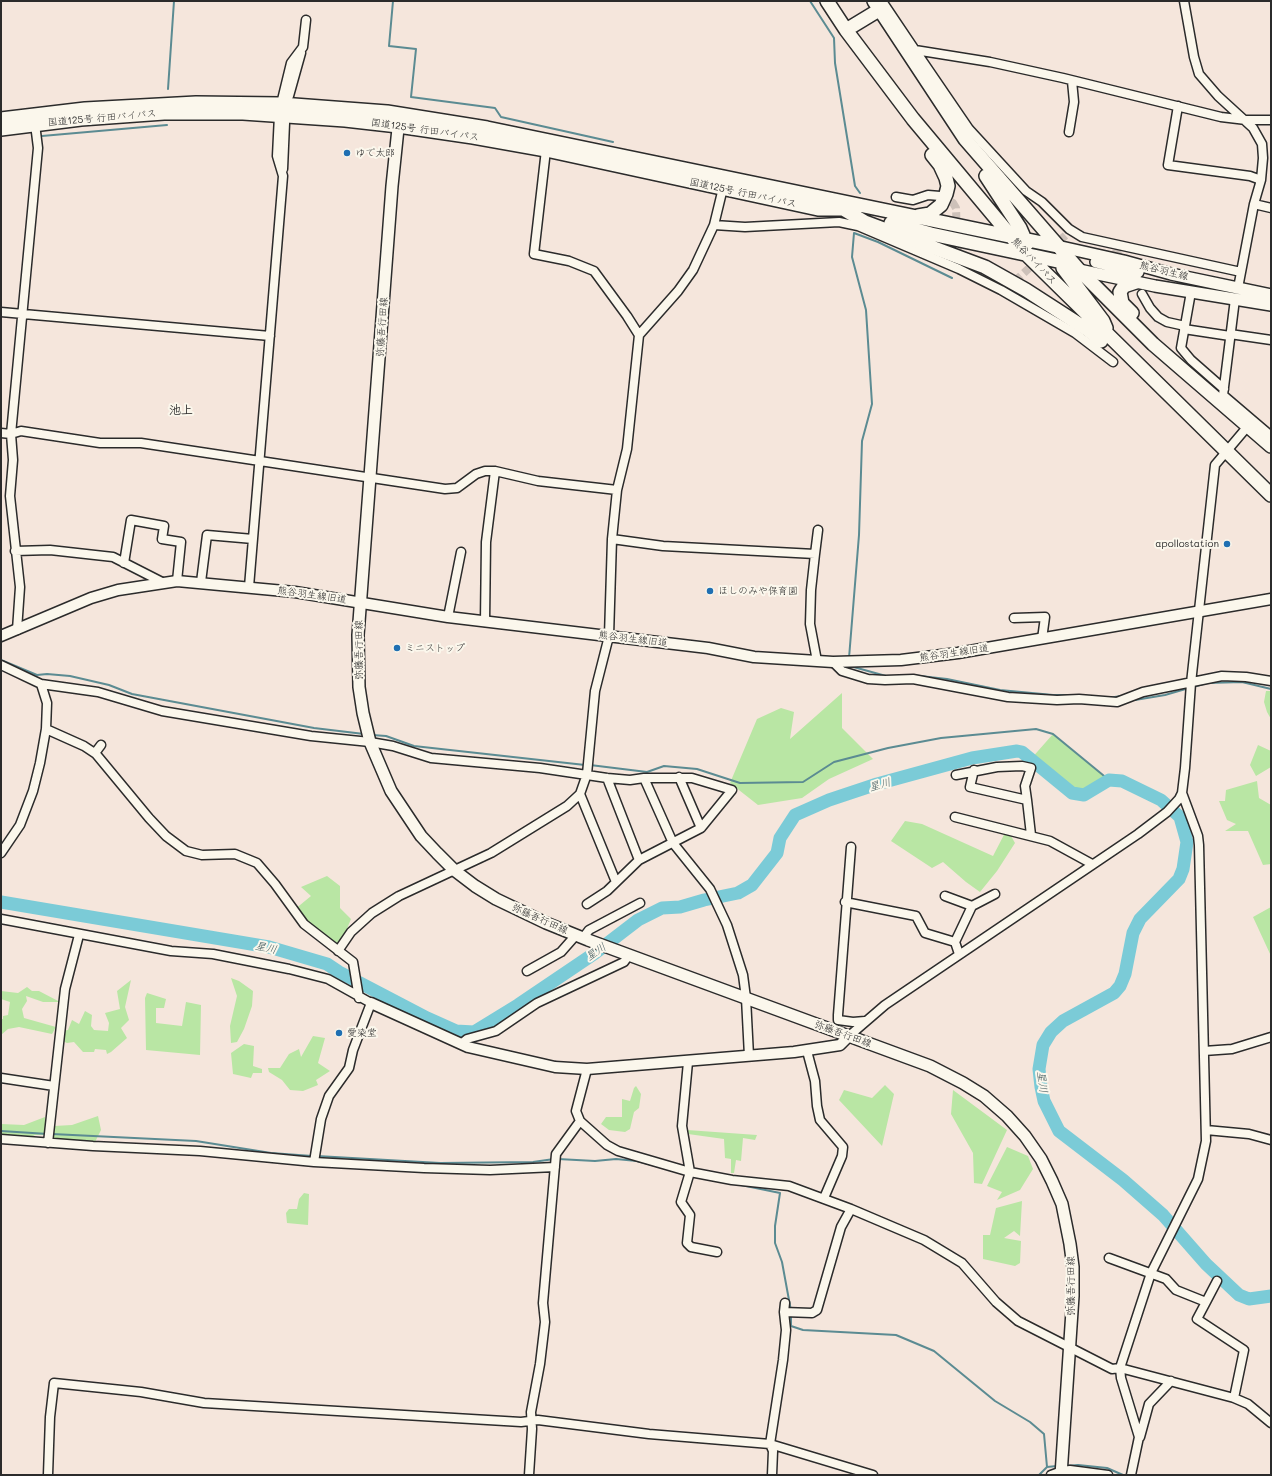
<!DOCTYPE html>
<html>
<head>
<meta charset="utf-8">
<style>
  body { margin:0 }
  #map { position:relative; width:1272px; height:1476px; overflow:hidden; background:#f5e6dc; font-family:Mali,sans-serif }
  canvas { display:block }
  .frame { position:absolute; inset:0; border:2px solid #2b2b2b; pointer-events:none }
</style>
</head>
<body>
<div id="map">
<canvas width="1272" height="1476"></canvas>
<div class="frame"></div>
</div>
<script>
const ctx = document.querySelector('canvas').getContext('2d');
ctx.lineJoin = 'round';
function paint(path, color) {
  ctx.fillStyle = color;
  ctx.fill(path, 'evenodd');
}
function shape(rows) {
  const path = new Path2D();
  for (const r of rows) {
    path.moveTo(r[0], r[1]);
    for (let i = 2; i < r.length; i += 2) path.lineTo(r[i], r[i + 1]);
  }
  return path;
}
function strokePath(path, color, width, dash) {
  ctx.strokeStyle = color;
  ctx.lineWidth = width;
  ctx.lineCap = dash ? 'butt' : 'round';
  ctx.setLineDash(dash || []);
  ctx.stroke(path);
}
function drawText(font, color, halo, rows, align = 'center') {
  ctx.font = font + ' Mali,"Klee One",sans-serif';
  ctx.lineWidth = 4;
  ctx.setLineDash([]);
  ctx.textBaseline = 'middle';
  ctx.strokeStyle = halo;
  ctx.fillStyle = color;
  for (const [text, x, y, turn = 0] of rows) {
    ctx.save();
    ctx.translate(x, y);
    ctx.rotate((+turn || 0) * Math.PI / 180);
    ctx.textAlign = isNaN(turn) ? turn : align;
    if (halo) ctx.strokeText(text, 0, 0);
    ctx.fillText(text, 0, 0);
    ctx.restore();
  }
}
paint(shape([
  [1266,691,1271,691,1271,719,1267,712,1264,702],
  [842,693,842,728,873,759,829,779,802,798,758,805,730,783,757,719,781,708,794,712,790,739],
  [1053,734,1101,773,1109,780,1084,795,1072,793,1030,760],
  [1258,745,1271,751,1271,767,1256,776,1250,765],
  [1257,781,1259,798,1271,805,1271,864,1263,865,1248,831,1225,831,1236,824,1227,820,1219,801,1225,801,1226,790],
  [905,821,922,824,993,856,1007,829,1015,843,997,871,980,892,966,882,943,862,932,868,891,841],
  [327,876,340,886,340,908,351,919,339,948,325,940,294,910,311,896,301,887],
  [1271,907,1271,956,1253,917],
  [231,978,239,981,253,991,252,1006,244,1029,237,1042,231,1043,230,1026,237,996],
  [131,980,125,1007,129,1020,121,1028,127,1038,111,1052,107,1054,106,1050,95,1049,94,1052,83,1052,74,1042,67,1043,56,1038,60,1031,68,1030,72,1020,79,1024,85,1011,92,1015,91,1026,94,1030,108,1031,109,1023,105,1013,120,1009,117,991],
  [27,987,32,991,39,991,60,1002,43,1002,26,996,27,1001,22,1009,24,1018,56,1027,52,1034,19,1027,8,1029,1,1035,1,1019,3,1019,3,1016,8,1015,10,1002,1,999,1,991,18,993],
  [147,993,166,999,164,1008,156,1008,156,1023,182,1026,186,1002,201,1005,200,1055,146,1050,145,998],
  [313,1036,325,1038,318,1063,330,1071,316,1080,318,1085,303,1091,290,1090,282,1080,269,1072,268,1068,280,1068,289,1054,299,1049,301,1057],
  [244,1044,254,1046,253,1066,262,1069,262,1073,253,1073,251,1078,233,1074,231,1053],
  [885,1085,894,1094,882,1146,839,1100,844,1090,872,1098],
  [636,1086,641,1094,639,1108,634,1112,630,1129,625,1132,609,1130,601,1124,606,1117,622,1117,622,1099,630,1101,634,1088],
  [953,1090,1007,1130,982,1184,974,1183,973,1153,951,1114],
  [98,1116,101,1130,93,1146,57,1144,50,1136,54,1126,72,1125],
  [45,1117,45,1135,35,1135,27,1139,1,1138,1,1124,24,1125],
  [687,1130,757,1135,755,1140,743,1138,741,1161,736,1160,734,1173,731,1173,731,1159,725,1158,724,1139,688,1134],
  [1007,1147,1028,1156,1033,1169,1020,1190,997,1200,1002,1192,987,1186],
  [304,1193,309,1194,308,1225,287,1223,286,1213,289,1209,297,1209,299,1199],
  [1022,1201,1020,1236,1014,1231,1004,1238,1021,1241,1020,1263,1015,1266,983,1259,983,1235,990,1235,996,1208]
]), '#b9e6a4');
strokePath(shape([
  [393,1,389,46,416,49,411,97,495,108,501,117,613,142],
  [810,1,834,38,835,63,855,186,860,193],
  [168,89,174,1],
  [42,136,167,125],
  [849,658,859,535,862,441,872,404,866,310,852,257,854,233,878,242,952,278],
  [1,660,37,675,47,674,70,676,109,685,132,694,314,728,364,734],
  [850,666,886,676],
  [911,675,947,679,1000,690,1053,695,1078,695],
  [1193,687,1207,683,1242,682,1271,689],
  [1107,698,1122,696],
  [1135,698,1135,700,1165,695,1189,688],
  [372,735,386,736,414,746,585,765],
  [590,765,647,772,664,766,697,769,740,783,803,782,834,762,888,748,941,738,1036,729,1053,734,1109,780],
  [1,1131,48,1134],
  [52,1134,196,1141,271,1153,312,1156],
  [317,1156,440,1163,533,1162,554,1159],
  [558,1159,595,1161,616,1159,637,1161,674,1171],
  [741,1185,780,1193,775,1226,775,1243,782,1262,791,1311],
  [791,1315,791,1326,803,1330,896,1335,934,1351,995,1401,1030,1422,1044,1434,1047,1467],
  [1066,1466,1078,1465,1107,1468,1123,1475],
  [1039,1475,1047,1467,1057,1466]
]), '#5b8b92', 2);
strokePath(shape([
  [1,902,269,947,327,964,339,972,427,1018,456,1031,474,1032,518,1005,595,953,638,920,662,908,680,907,704,900,738,893,752,885,777,853,780,838,795,815,829,800,877,784,972,758,1017,751,1022,752,1072,793,1084,795,1109,780,1122,781,1161,800,1180,817,1187,842,1183,869,1179,879,1140,919,1133,933,1125,974,1120,986,1114,993,1063,1021,1051,1032,1043,1045,1039,1069,1041,1087,1044,1101,1059,1131,1123,1180,1163,1215,1206,1264,1239,1295,1249,1299,1271,1296]
]), '#7bcbd7', 13);
strokePath(shape([
  [941,196,953,203,956,208,958,261],
  [1115,249,1123,263],
  [1006,289,1067,234]
]), '#cdc1b9', 8, [8, 4]);
const minor = shape([
  [882,1,915,50,990,62,1063,78,1221,117,1246,120,1271,120],
  [1184,1,1194,57,1199,74,1218,96,1253,128,1262,144,1263,158,1261,180,1254,204,1238,288],
  [915,50,969,129,1026,191,1042,202,1069,229,1082,237,1241,272],
  [289,96,301,53],
  [281,104,291,63,303,47,306,20],
  [1178,106,1168,165,1250,176,1261,180],
  [1069,132,1074,102,1072,81],
  [546,150,534,254,569,261,594,271,627,316,639,335],
  [283,169,285,123],
  [896,197,913,200,928,195,940,196],
  [1254,204,1271,208],
  [714,225,745,227,839,222,858,226,959,269,1001,290,1075,333,1113,362],
  [1191,292,1181,348,1191,360,1224,389],
  [1142,294,1150,308,1158,317,1167,322,1185,326],
  [1235,299,1223,395,1271,436],
  [1,312,270,336],
  [1184,329,1230,336],
  [1230,334,1271,340],
  [1,433,11,434,21,431,100,443,141,443,445,489,457,488,476,474,485,471,495,471,538,481,617,490],
  [612,539,663,546,815,554,811,590,810,624,817,661],
  [15,551,50,550,113,557,162,582],
  [815,554,818,530],
  [124,563,131,520,164,526,162,539,181,542,177,581],
  [201,582,207,535,253,539],
  [249,587,283,176,277,156,279,115],
  [448,617,461,552],
  [1014,618,1045,617,1042,639],
  [485,622,486,542,495,471],
  [17,630,20,587,10,496,13,460,11,434,38,148,35,124],
  [833,662,842,671,868,679,885,680,913,679,1008,697,1057,700,1079,699,1117,702,1143,692,1222,676,1246,677,1271,681],
  [1,665,41,684,98,692,162,711,311,736,370,742,393,746,431,758,540,768,607,778,630,780,644,778,673,843,710,889,727,925,743,975,746,998,749,1056],
  [46,729,84,746,96,754,149,818,166,836,186,851,202,855,235,854,257,863,275,884,304,924,353,962,359,998],
  [95,753,101,745],
  [974,770,970,787,1027,800,1031,835],
  [956,775,997,767,1022,766,1031,768,1025,786,1027,800],
  [679,777,701,828],
  [607,778,639,860,701,828,732,790,692,778,644,778],
  [580,794,616,882],
  [955,817,1050,841,1092,864],
  [851,847,838,1015,838,1020,853,1022,865,1021],
  [1,853,20,825,33,791,40,763,46,729,47,703,41,684],
  [945,896,972,906],
  [845,902,916,916,925,933,955,942,959,954],
  [587,904,607,891,639,860],
  [1,919,171,951,213,954,289,969,328,979,371,1003,353,1050,349,1068,329,1096,321,1119,314,1162],
  [583,938,589,930,640,903],
  [955,942,972,906,995,894],
  [338,951,351,932,372,913,399,896,491,853,567,806,580,794,587,774,595,691,609,636,612,539,617,490,627,449,639,335,678,291,693,270,714,225,723,188],
  [527,971,561,952,576,935],
  [849,1036,885,1005,1138,834,1167,812,1179,799,1182,793,1185,768,1191,683,1215,465,1248,426],
  [461,1044,467,1039,496,1031,537,1003,624,962,629,955],
  [807,1051,815,1081,817,1106,820,1120,843,1147,842,1156,824,1198],
  [1204,1051,1232,1049,1271,1037],
  [688,1062,682,1126,690,1172,681,1202,690,1215,687,1243,691,1247,717,1252],
  [587,1069,576,1111,580,1121,607,1145,618,1151,690,1172,732,1180,789,1186,851,1209,924,1240,962,1263,996,1302,1018,1321,1112,1369,1120,1368,1234,1398,1248,1404,1271,1423],
  [1,1078,54,1086],
  [1206,1130,1249,1134,1271,1140],
  [1,1139,93,1146,200,1151,314,1162,424,1168,490,1170,555,1167],
  [48,1143,65,989,79,935],
  [1109,1258,1166,1279,1176,1290,1206,1302,1197,1319,1244,1350,1234,1398],
  [1206,1302,1217,1281],
  [784,1312,812,1313,817,1310,841,1227,851,1209],
  [1140,1437,1149,1404,1171,1381],
  [48,1475,50,1417,54,1383,141,1392,204,1403,521,1422,538,1420,649,1434,770,1444,873,1475],
  [529,1475,532,1429,531,1412,540,1364,545,1322,543,1303,556,1154,580,1121],
  [772,1475,773,1451,770,1444,783,1360,786,1330,784,1312,785,1303],
  [1051,1475,1062,1471,1070,1470,1108,1475],
  [1131,1475,1139,1437,1121,1378,1120,1368,1151,1273,1198,1179,1206,1141,1199,845,1198,836,1182,793]
]);
const tertiary = shape([
  [1,636,91,598,118,590,177,581,295,592,448,617,708,648,754,657,833,662,901,660,958,653,1271,599],
  [371,1003,468,1047,555,1067,587,1069,794,1052,840,1045,849,1036]
]);
const secondary = shape([
  [399,119,392,186,358,635,359,687,363,713,370,742,391,791,421,836,437,853,454,870,475,886,496,899,546,923,588,940,930,1066,963,1083,984,1096,1007,1116,1025,1136,1041,1159,1052,1181,1062,1204,1070,1244,1073,1267,1073,1296,1061,1475],
  [1057,246,1124,261,1171,274,1271,295],
  [1096,262,1138,272],
  [1079,270,1155,286,1271,305]
]);
const trunk = shape([
  [827,1,846,30,913,119,1025,253,1271,495],
  [874,1,965,139,1079,270,1153,344,1271,446],
  [846,30,879,10],
  [1,119,85,109,196,103,281,104,387,112,487,128,1057,246],
  [1,129,81,119,164,113,243,113,345,120,398,126,473,137,546,150,818,209,843,209],
  [986,176,1020,228,1027,244],
  [843,209,865,222,985,267,1026,290,1088,330,1101,341],
  [918,216,930,214,941,205,946,194,948,186,946,178,940,165,932,155],
  [891,223,931,234,1062,262,1074,268],
  [1062,262,1063,268,1103,321,1106,328],
  [1132,313,1122,303,1120,292,1124,286,1136,282]
]);
strokePath(minor, '#2b2b2b', 11);
strokePath(tertiary, '#2b2b2b', 13);
strokePath(secondary, '#2b2b2b', 14);
strokePath(trunk, '#2b2b2b', 16);
strokePath(minor, '#fbf7ec', 8);
strokePath(tertiary, '#fbf7ec', 10);
strokePath(secondary, '#fbf7ec', 11);
strokePath(trunk, '#fbf7ec', 13);
for (const [x, y, r, color] of [
  [347,153,4,"#1f6fb2"],
  [1227,544,4,"#1f6fb2"],
  [710,591,4,"#1f6fb2"],
  [397,648,4,"#1f6fb2"],
  [339,1033,4,"#1f6fb2"]
]) {
  const dot = new Path2D();
  dot.arc(x, y, r, 0, 2 * Math.PI);
  ctx.fillStyle = color;
  ctx.fill(dot);
  strokePath(dot, '#fbf7ec', 1.5);
}
drawText('10px', '#2b2b2b', '#fbf7ec', [
  ["国道125号 行田バイパス",102,118,-5],
  ["国道125号 行田バイパス",425,130,8],
  ["国道125号 行田バイパス",743,193,12],
  ["熊谷バイパス",1034,261,47],
  ["熊谷羽生線",1164,271,14],
  ["弥藤吾行田線",382,327,-86],
  ["熊谷羽生線旧道",312,595,8],
  ["熊谷羽生線旧道",633,639,7],
  ["弥藤吾行田線",359,650,-90],
  ["熊谷羽生線旧道",954,653,-8],
  ["弥藤吾行田線",540,919,24],
  ["弥藤吾行田線",843,1034,20],
  ["弥藤吾行田線",1071,1286,-90]
]);
drawText('10px', '#2b2b2b', '#fbf7ec', [
  ["ゆで太郎",355,153],
  ["apollostation",1219,544,"right"],
  ["ほしのみや保育園",718,591],
  ["ミニストップ",405,648],
  ["愛染堂",347,1033]
], 'left');
drawText('italic 11px', '#435b5f', '#fbf7ec', [
  ["星川",880,785,-16],
  ["星川",266,948,12],
  ["星川",596,952,-35],
  ["星川",1042,1082,83]
]);
drawText('bold 12px', '#2b2b2b', '#fbf7ec', [
  ["池上",181,410]
]);
</script>
</body>
</html>
